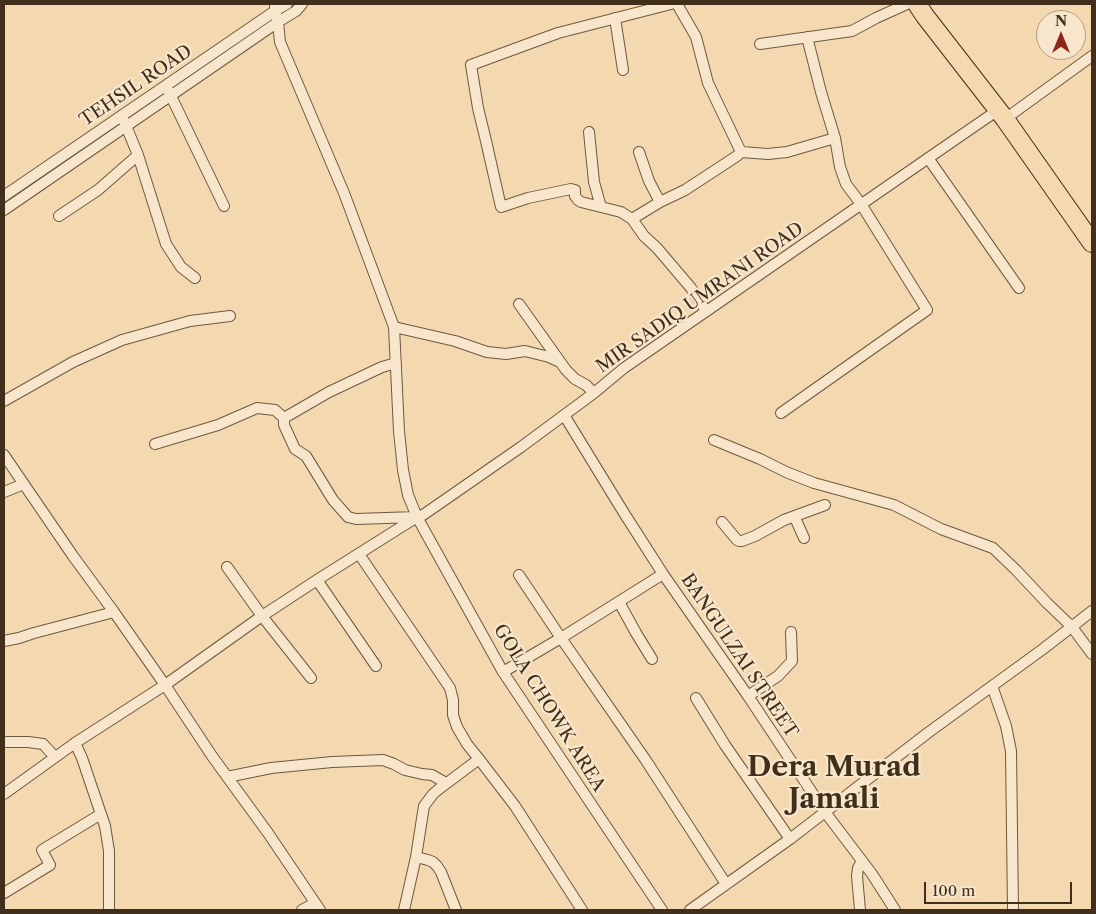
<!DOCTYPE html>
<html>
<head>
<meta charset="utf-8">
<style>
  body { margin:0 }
  #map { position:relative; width:1096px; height:914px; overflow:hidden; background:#f3d8b0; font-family:"Libre Caslon Text",serif }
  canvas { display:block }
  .frame { position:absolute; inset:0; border:5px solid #412f1b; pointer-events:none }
  .north { position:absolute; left:1036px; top:10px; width:50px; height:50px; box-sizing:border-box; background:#f7e6cc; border:1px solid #ae9d85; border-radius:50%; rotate:0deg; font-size:14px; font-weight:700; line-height:20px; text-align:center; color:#412f1b }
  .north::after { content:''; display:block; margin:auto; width:18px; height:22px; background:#8f2418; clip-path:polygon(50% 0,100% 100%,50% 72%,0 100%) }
  .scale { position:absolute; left:924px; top:882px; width:148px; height:22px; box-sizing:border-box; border:2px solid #412f1b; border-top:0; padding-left:6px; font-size:15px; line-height:18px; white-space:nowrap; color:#412f1b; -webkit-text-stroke:4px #f7e6cc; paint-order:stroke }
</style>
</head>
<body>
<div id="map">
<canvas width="1096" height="914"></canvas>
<div class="frame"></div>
<div class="north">N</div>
<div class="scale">100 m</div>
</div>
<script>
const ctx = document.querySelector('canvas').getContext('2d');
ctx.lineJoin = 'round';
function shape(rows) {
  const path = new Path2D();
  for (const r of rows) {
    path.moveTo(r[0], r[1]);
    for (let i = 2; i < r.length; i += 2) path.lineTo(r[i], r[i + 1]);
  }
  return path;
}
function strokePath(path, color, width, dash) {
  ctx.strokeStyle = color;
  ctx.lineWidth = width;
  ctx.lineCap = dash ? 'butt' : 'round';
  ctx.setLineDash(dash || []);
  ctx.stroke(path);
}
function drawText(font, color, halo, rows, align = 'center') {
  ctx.font = font + ' "Libre Caslon Text",serif';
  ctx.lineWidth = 4.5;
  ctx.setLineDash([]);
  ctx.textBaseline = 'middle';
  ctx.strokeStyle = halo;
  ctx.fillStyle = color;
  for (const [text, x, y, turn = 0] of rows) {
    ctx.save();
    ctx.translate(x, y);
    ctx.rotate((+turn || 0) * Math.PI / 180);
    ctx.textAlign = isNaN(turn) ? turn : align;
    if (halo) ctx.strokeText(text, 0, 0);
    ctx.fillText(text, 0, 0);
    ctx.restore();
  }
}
const street = shape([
  [275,4,275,11,278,22,280,42,344,193,394,327,399,431,403,470,408,495,417,517,503,672,662,910],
  [671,4,558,33,471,65,478,108,486,141,501,207,528,198,571,189,575,190,575,196,578,200,581,202,621,212,632,219,644,236,657,248,691,288,706,311],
  [677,4,696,37,708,83,741,152],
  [615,18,623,70],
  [760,44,852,31,876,18,907,4],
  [168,90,224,206],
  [1005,119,1092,56],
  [124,121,138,155,166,244,181,267,195,278],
  [589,132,594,182,601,207],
  [639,152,649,181,660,202],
  [928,158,1019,288],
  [4,196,275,11,287,4],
  [4,210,278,22,296,11,302,4],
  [59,216,98,190,138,155],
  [632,219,660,202,685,190,737,156,741,152,768,154,787,152,835,138],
  [519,304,566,370,575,379,586,385,594,393],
  [394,327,455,341,487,352,506,354,525,351,549,357,560,362],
  [396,363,382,367,329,392,284,418,284,425,295,449,306,456,333,500,348,517,356,519,416,517],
  [4,401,73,362,122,340,190,321,230,316],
  [781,413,927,310,861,204,846,184,840,167,835,138,821,92,807,37],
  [564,415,624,513,663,574,748,696,825,812,872,874,895,910],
  [714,440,760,459,786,472,814,483,894,505,941,529,993,548,1016,570,1047,603,1072,627,1092,654],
  [155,444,218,425,257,408,275,410,284,418],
  [4,455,73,556,114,612,165,685,212,756,268,833,320,910],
  [4,492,24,484],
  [793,517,796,520,804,538],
  [722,522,737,540,739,541,742,541,755,536,784,520,825,505],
  [359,554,450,688,453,700,453,715,457,727,467,744,479,759],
  [227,567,262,616,311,678],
  [519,575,561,638,645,759,726,884],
  [317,580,376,666],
  [619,602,636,633,652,659],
  [4,641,19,638,34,633,114,612],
  [503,672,561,638,663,574],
  [992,686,1006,726,1011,751,1013,910],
  [748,696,778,676,792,661,791,632],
  [696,698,725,745,790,839],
  [4,742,28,742,43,744,55,757],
  [75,743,82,758,105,826,109,851,109,910],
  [227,777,271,768,332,762,383,760,394,764,405,770,422,774,432,775,446,783],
  [4,794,75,743,165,685,262,616,317,580,417,517,423,515,521,447,594,393,624,368,998,110],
  [416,857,428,860,433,862,437,866,441,872,456,910],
  [4,893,50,865,42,850,101,814],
  [302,910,315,903],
  [404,910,416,857,424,806,433,794,439,789,479,759,515,806,582,910],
  [690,910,790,839,929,732,1043,649,1092,611],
  [860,910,857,876,858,868,862,861]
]);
const highway = shape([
  [917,4,925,16,1005,119,1092,243]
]);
strokePath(street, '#6e5940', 12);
strokePath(highway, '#412f1b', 20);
strokePath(street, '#f7e6cc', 10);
strokePath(highway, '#f3d8b0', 18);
drawText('18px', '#412f1b', '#f7e6cc', [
  ["TEHSIL ROAD",136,86,-34],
  ["MIR SADIQ UMRANI ROAD",700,298,-35],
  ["BANGULZAI STREET",739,656,56],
  ["GOLA CHOWK AREA",549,708,58]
]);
drawText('bold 28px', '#412f1b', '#f7e6cc', [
  ["Dera Murad",834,768],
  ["Jamali",834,800]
]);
</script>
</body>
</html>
